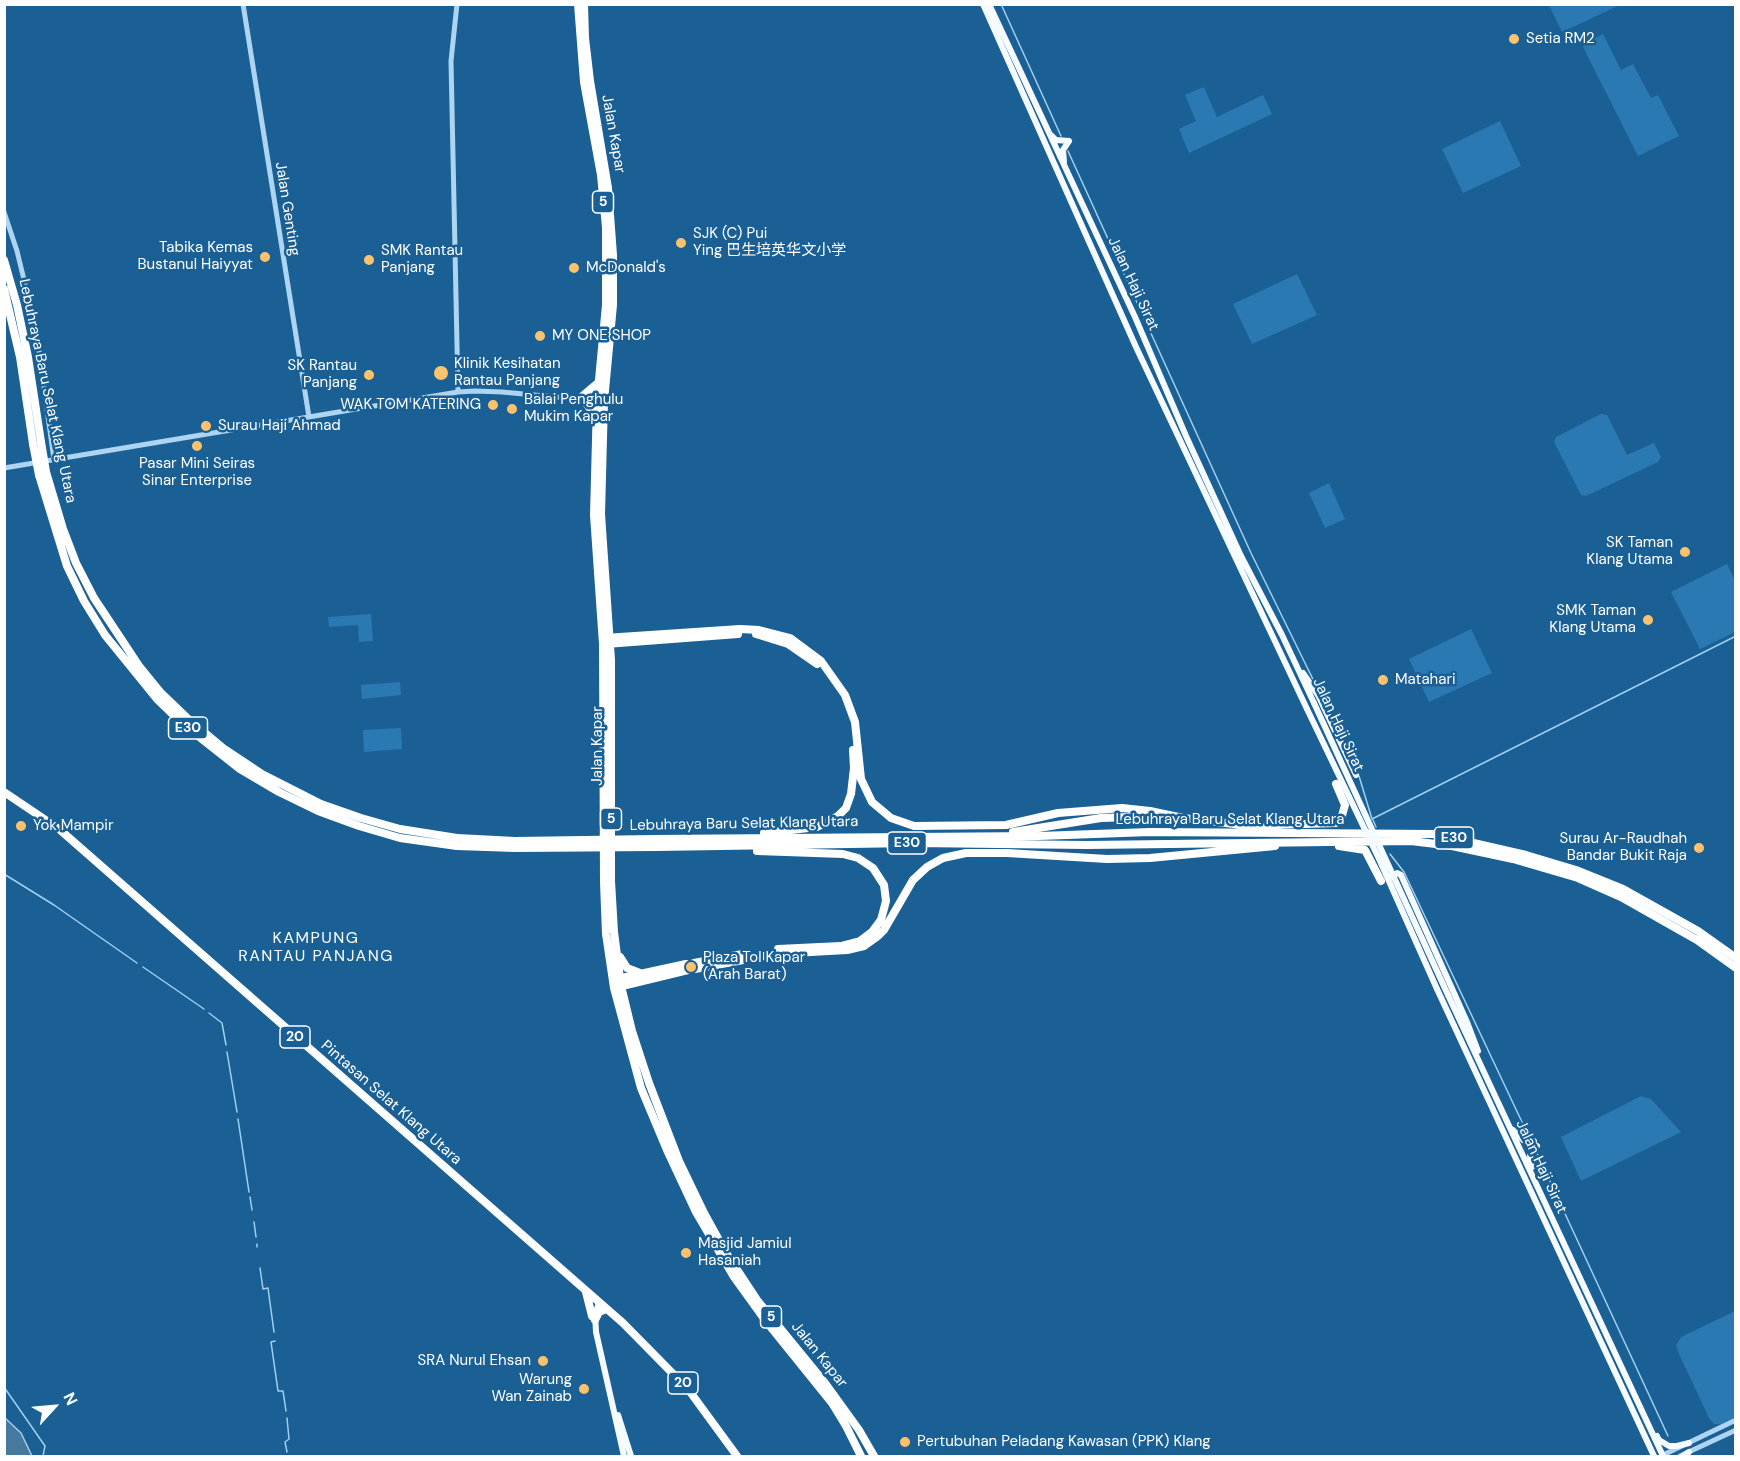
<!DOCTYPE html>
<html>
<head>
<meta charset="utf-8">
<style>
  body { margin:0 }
  #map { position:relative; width:1740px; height:1461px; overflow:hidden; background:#1a6095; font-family:"DM Sans",sans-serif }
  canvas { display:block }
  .frame { position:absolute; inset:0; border:6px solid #fff; pointer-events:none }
  .north { position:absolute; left:24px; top:1377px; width:60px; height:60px; -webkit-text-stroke:4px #1a6095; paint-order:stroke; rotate:64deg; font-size:16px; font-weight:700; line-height:24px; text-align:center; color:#fff }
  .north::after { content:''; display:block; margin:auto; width:21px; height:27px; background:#fff; clip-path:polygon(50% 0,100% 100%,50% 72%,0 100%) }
</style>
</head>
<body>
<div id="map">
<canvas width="1740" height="1461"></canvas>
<div class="frame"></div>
<div class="north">N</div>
</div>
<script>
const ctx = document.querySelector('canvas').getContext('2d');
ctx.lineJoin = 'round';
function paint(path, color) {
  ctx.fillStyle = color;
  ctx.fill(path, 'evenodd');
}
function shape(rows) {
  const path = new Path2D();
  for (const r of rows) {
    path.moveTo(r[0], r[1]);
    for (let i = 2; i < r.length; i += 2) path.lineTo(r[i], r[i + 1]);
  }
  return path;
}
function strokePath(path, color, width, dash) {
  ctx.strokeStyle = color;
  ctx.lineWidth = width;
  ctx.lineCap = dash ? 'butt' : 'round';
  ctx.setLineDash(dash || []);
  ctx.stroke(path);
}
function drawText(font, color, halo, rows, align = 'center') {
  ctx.font = font + ' "DM Sans","Noto Sans SC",sans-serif';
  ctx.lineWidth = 5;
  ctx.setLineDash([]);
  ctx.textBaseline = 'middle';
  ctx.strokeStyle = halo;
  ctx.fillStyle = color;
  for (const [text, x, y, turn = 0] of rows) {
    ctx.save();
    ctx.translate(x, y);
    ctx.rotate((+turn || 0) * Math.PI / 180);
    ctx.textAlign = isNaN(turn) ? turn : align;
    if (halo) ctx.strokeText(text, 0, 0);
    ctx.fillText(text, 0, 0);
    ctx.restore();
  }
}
paint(shape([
  [1549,5,1620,5,1562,32],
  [1603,34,1621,70,1633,64,1651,98,1658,95,1679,136,1638,156,1583,47,1586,43],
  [1204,87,1217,117,1263,95,1272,114,1189,153,1179,129,1196,121,1185,95],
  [1500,121,1521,166,1463,193,1442,149],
  [1297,274,1317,315,1252,344,1233,304],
  [1601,414,1607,415,1627,455,1654,443,1661,457,1658,462,1586,496,1581,495,1554,442,1556,437],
  [1329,483,1345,519,1325,528,1309,493],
  [1727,564,1735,581,1735,632,1700,649,1671,592],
  [371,614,373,641,359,642,358,625,329,627,328,617],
  [1471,629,1492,673,1429,702,1409,659],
  [400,682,401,695,362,699,361,685],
  [401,728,402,749,364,752,363,730],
  [1641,1096,1651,1099,1681,1132,1581,1181,1561,1137],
  [1735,1311,1735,1418,1722,1424,1714,1424,1709,1418,1679,1354,1676,1345,1681,1337]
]), '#2a79b2');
const water = shape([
  [5,1418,21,1433,32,1456,5,1456,5,1418]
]);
paint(water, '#47789d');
strokePath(water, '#a0d0f2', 1.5);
strokePath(shape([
  [1001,4,1061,136],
  [1068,151,1251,553,1358,771],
  [1359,776,1372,819,1736,636],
  [1373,820,1376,827],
  [1390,854,1404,872,1530,1139],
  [4,874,54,905,137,963],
  [143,967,204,1009],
  [209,1013,222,1023,226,1045],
  [227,1052,237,1112],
  [238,1119,249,1192],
  [1536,1151,1668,1436],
  [250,1197,252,1210],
  [254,1222,256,1237],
  [257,1244,257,1247],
  [260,1268,263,1289,268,1288,274,1332],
  [275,1341,271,1342,278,1391,283,1391,286,1411],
  [4,1387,45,1446,43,1456],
  [287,1418,289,1439,285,1442,287,1452]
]), '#a0d0f2', 1.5);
strokePath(shape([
  [243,4,309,417],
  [457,4,451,61,458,392],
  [4,212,17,251,36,329,54,460],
  [4,468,458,392,475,391,502,392,599,401],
  [1663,1455,1736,1420],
  [1680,1456,1736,1430]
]), '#add4f0', 5);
strokePath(shape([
  [983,4,1136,347,1307,709],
  [989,4,1135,317,1186,436,1241,556,1282,635,1314,703],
  [1051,135,1056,140,1069,141],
  [1064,162,1063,150,1069,141],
  [1303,673,1318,695,1356,775],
  [1390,877,1397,873,1401,875,1467,1022,1478,1051],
  [1437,989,1654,1456],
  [1448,995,1663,1456],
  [1513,1130,1523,1140,1527,1142,1534,1141],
  [1532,1167,1530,1156,1537,1146],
  [599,1303,595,1314,596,1332,624,1456],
  [618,1415,631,1456],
  [1657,1436,1659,1440,1669,1446,1677,1446,1689,1443],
  [1683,1456,1689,1452]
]), '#f6fbff', 6);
strokePath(shape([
  [578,4,584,82,601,175,606,227,606,305,597,401,594,515,603,644,604,882,606,934,614,988,641,1088,667,1150,696,1212,734,1277,765,1320,832,1403,846,1426,861,1456],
  [584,4,585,38,590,81,608,188,613,255,613,305,604,401,601,514,611,660,611,881,614,932,621,986,632,1031,649,1083,679,1161,704,1213,726,1253,757,1300,825,1383,859,1430,874,1456],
  [4,260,17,305,28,357,41,442],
  [4,289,20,357,33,444],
  [596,419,587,404,579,399,599,382],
  [46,472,63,529,76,563,94,598,139,666,161,693,186,717,223,748,262,774,321,804,361,818,400,829,457,838],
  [39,475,67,566,84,601,105,635,157,699,183,724,240,769,279,792,318,811,359,826,400,838,457,846],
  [756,634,788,644,817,664],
  [605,638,740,629,759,630,790,638,821,661,845,695,855,722,861,779,872,802,891,818,914,826,1006,825,1058,813,1122,808,1150,811,1183,818,1277,829],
  [606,644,738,634],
  [4,792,59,829,623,1323,688,1389,737,1456],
  [1273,825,1336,823,1341,819,1345,805,1336,784],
  [1013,832,1101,818,1161,816],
  [764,833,817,827,838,816,846,808,851,794,854,768,853,750],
  [655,839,1039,836,1150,832,1434,834,1526,855,1576,870,1623,889,1698,931,1736,958],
  [1339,846,1365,850,1381,881],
  [656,847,914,843,1087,845,1411,841,1452,846,1513,859,1578,878,1621,897,1697,940,1736,968],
  [757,851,843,854,858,858,873,868,884,885,886,901,881,920,872,932,860,941,841,946,778,949],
  [620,957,627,968,640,973],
  [694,963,748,953],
  [695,969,775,954,847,950,864,946,878,936,884,930,913,880,927,867,943,858,966,853,1007,853,1107,859,1150,858,1275,846],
  [617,979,686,964],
  [618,987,688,970],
  [586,1292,592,1316],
  [595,1320,599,1312,606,1309]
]), '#fff', 8);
strokePath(shape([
  [1314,703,1448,995],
  [1307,709,1380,861,1437,989]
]), '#f6fbff', 6);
strokePath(shape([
  [41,442,46,472],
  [33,444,39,475],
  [457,838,515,841,655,839],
  [457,846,515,848,656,847]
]), '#fff', 8);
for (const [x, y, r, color] of [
  [1514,39,6,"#ffc26c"],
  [681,243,6,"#ffc26c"],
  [265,257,6,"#ffc26c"],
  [369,260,6,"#ffc26c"],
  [574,268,6,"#ffc26c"],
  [540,336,6,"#ffc26c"],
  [441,373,8,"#ffc26c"],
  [369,375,6,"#ffc26c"],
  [493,405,6,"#ffc26c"],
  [512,409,6,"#ffc26c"],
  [206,426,6,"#ffc26c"],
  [197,446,6,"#ffc26c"],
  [1685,552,6,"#ffc26c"],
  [1648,620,6,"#ffc26c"],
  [1383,680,6,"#ffc26c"],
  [21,826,6,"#ffc26c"],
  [1699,848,6,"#ffc26c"],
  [691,967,6,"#ffc26c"],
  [686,1253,6,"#ffc26c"],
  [543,1361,6,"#ffc26c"],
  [584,1389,6,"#ffc26c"],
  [905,1442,6,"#ffc26c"]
]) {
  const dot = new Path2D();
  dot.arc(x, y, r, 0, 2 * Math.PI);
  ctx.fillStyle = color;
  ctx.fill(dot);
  strokePath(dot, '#1a6095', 2);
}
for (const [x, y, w] of [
  [603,202,21],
  [188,728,39],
  [611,819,21],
  [1454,838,39],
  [907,843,39],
  [295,1037,30],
  [771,1317,21],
  [683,1383,30]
]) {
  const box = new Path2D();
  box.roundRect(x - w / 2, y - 11, w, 22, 4.5);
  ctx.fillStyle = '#1a6095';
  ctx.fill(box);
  strokePath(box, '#fff', 1.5);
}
drawText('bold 14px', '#fff', null, [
  ["5",603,202],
  ["E30",188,728],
  ["5",611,819],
  ["E30",1454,838],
  ["E30",907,843],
  ["20",295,1037],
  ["5",771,1317],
  ["20",683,1383]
]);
drawText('15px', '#fff', '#1a6095', [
  ["Setia RM2",1526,39],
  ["SJK (C) Pui",693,234],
  ["Ying 巴生培英华文小学",693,251],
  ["Tabika Kemas",253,248,"right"],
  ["Bustanul Haiyyat",253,265,"right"],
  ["SMK Rantau",381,251],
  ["Panjang",381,268],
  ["McDonald's",586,268],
  ["MY ONE SHOP",552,336],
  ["Klinik Kesihatan",454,364],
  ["Rantau Panjang",454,381],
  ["SK Rantau",357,366,"right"],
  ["Panjang",357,383,"right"],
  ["Balai Penghulu",524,400],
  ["Mukim Kapar",524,417],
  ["WAK TOM KATERING",481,405,"right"],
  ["Surau Haji Ahmad",218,426],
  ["Pasar Mini Seiras",197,464,"center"],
  ["Sinar Enterprise",197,481,"center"],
  ["SK Taman",1673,543,"right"],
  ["Klang Utama",1673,560,"right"],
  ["SMK Taman",1636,611,"right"],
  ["Klang Utama",1636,628,"right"],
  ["Matahari",1395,680],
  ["Yok Mampir",33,826],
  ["Surau Ar-Raudhah",1687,839,"right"],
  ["Bandar Bukit Raja",1687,856,"right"],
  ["Plaza Tol Kapar",703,958],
  ["(Arah Barat)",703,975],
  ["Masjid Jamiul",698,1244],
  ["Hasaniah",698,1261],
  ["SRA Nurul Ehsan",531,1361,"right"],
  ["Warung",572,1380,"right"],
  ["Wan Zainab",572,1397,"right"],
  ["Pertubuhan Peladang Kawasan (PPK) Klang",917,1442]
], 'left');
drawText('15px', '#fff', '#1a6095', [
  ["Jalan Kapar",613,134,80],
  ["Jalan Genting",287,209,81],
  ["Jalan Haji Sirat",1133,284,65],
  ["Lebuhraya Baru Selat Klang Utara",47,391,78],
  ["Jalan Haji Sirat",1338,725,65],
  ["Jalan Kapar",598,746,-90],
  ["Lebuhraya Baru Selat Klang Utara",1230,820],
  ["Lebuhraya Baru Selat Klang Utara",744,824,-1],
  ["Pintasan Selat Klang Utara",391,1103,41],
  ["Jalan Haji Sirat",1541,1167,65],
  ["Jalan Kapar",819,1355,51]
]);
ctx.letterSpacing = '1.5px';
drawText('16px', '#fff', '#1a6095', [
  ["KAMPUNG",316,939],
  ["RANTAU PANJANG",316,957]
]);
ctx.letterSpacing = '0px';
</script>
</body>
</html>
